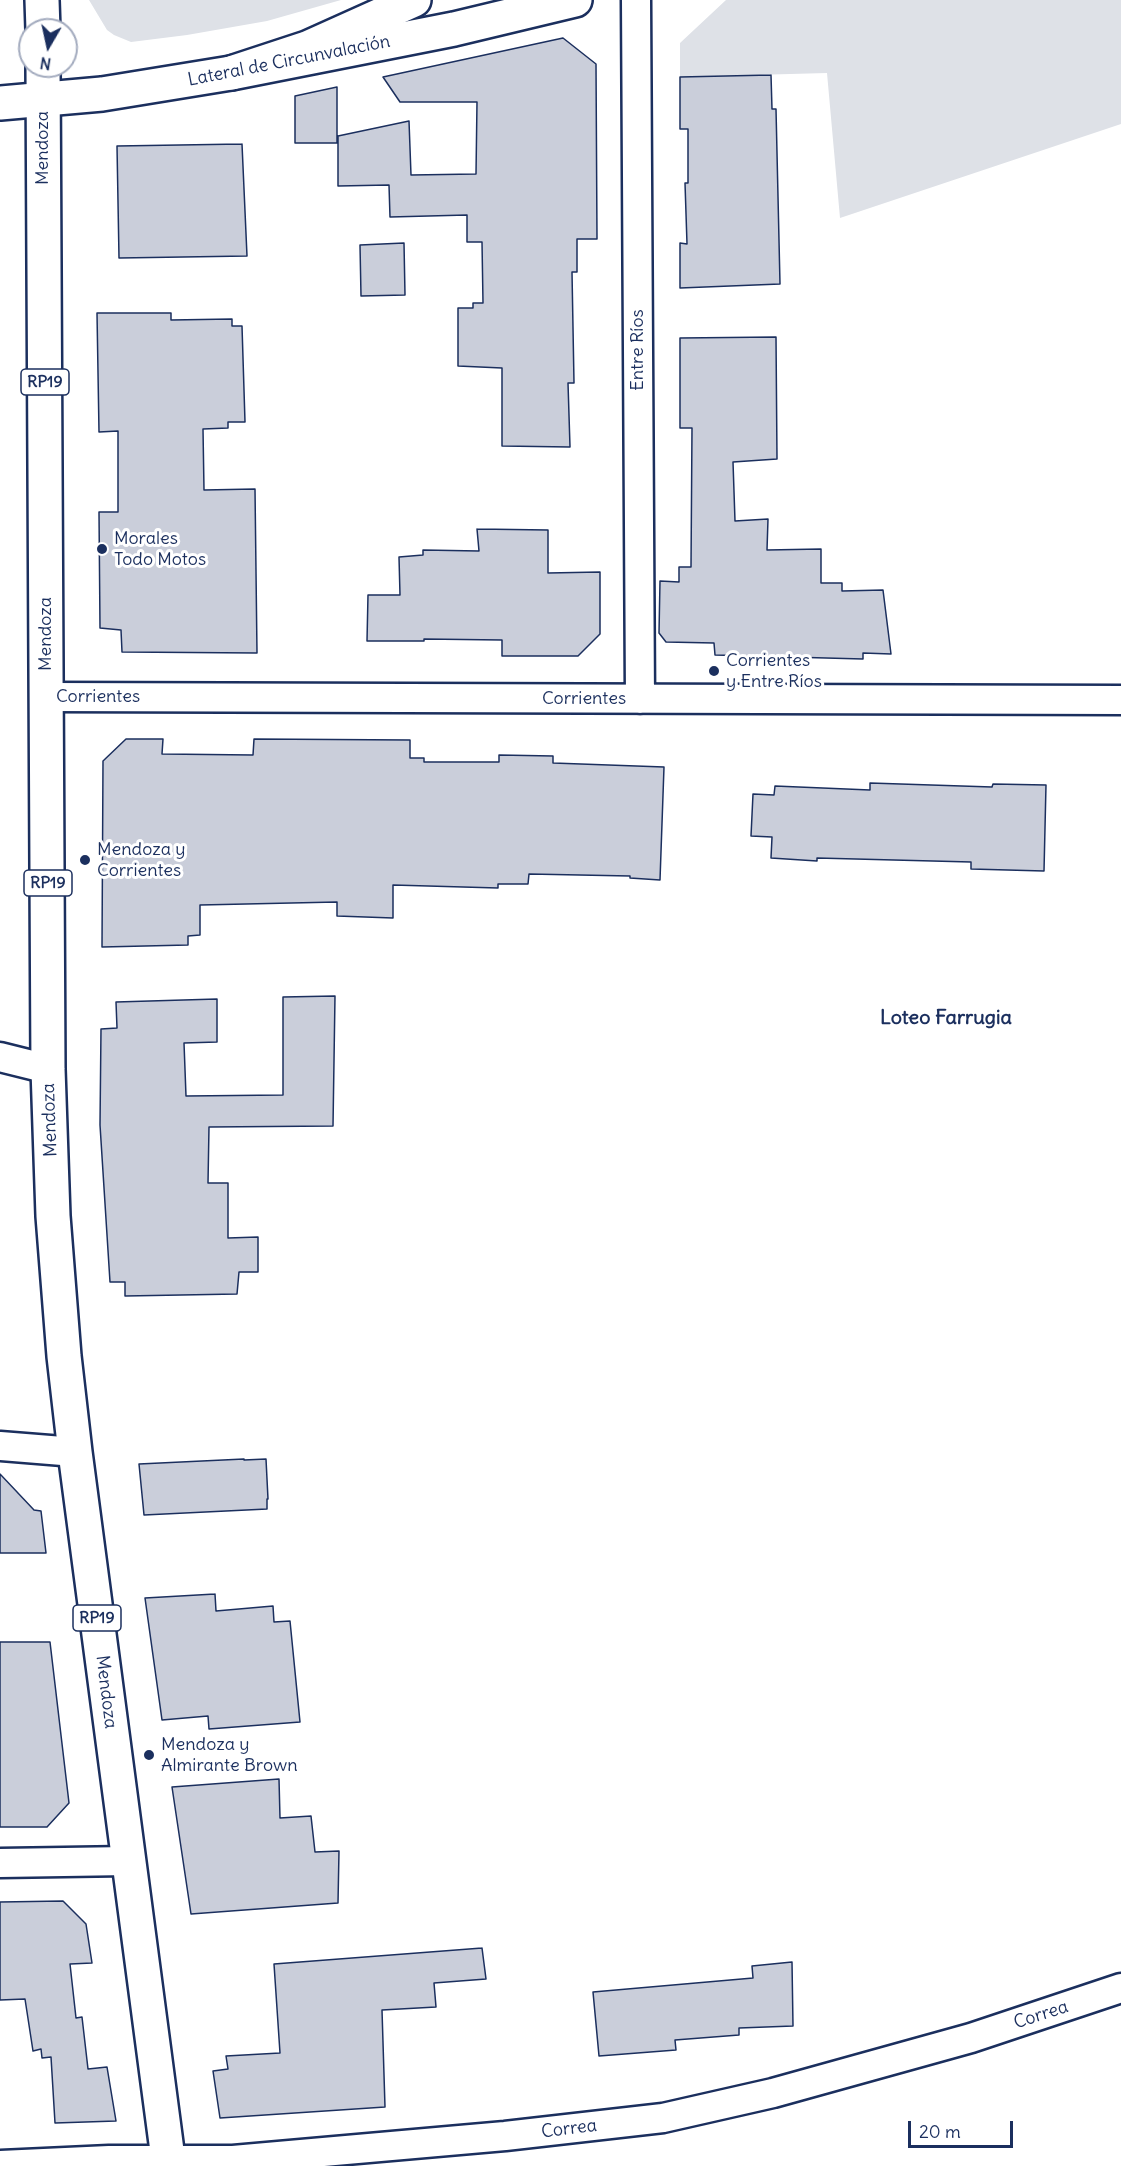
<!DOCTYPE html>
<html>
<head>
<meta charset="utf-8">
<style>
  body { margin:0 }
  #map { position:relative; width:1121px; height:2166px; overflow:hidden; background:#fff; font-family:Delius,sans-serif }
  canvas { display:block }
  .north { position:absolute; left:18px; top:18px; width:60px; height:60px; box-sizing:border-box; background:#fff; border:2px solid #a4acbf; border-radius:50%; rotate:189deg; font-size:16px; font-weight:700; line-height:24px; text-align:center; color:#1b2f5e }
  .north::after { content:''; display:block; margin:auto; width:21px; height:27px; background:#1b2f5e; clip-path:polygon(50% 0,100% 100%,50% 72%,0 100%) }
  .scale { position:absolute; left:908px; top:2121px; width:105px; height:27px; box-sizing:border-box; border:3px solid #1b2f5e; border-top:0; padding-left:8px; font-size:18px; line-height:21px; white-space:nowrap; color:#1b2f5e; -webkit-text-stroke:4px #fff; paint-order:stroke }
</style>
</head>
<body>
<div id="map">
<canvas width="1121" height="2166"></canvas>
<div class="north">N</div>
<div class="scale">20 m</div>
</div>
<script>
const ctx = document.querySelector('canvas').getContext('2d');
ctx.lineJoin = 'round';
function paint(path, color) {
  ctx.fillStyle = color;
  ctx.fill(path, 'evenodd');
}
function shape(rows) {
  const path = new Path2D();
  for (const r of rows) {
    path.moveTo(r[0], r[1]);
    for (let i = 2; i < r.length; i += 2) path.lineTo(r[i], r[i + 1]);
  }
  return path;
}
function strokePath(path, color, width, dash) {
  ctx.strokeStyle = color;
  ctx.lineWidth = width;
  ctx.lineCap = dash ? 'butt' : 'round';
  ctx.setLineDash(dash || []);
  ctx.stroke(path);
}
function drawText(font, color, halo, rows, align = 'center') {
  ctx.font = font + ' Delius,sans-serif';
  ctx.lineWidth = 6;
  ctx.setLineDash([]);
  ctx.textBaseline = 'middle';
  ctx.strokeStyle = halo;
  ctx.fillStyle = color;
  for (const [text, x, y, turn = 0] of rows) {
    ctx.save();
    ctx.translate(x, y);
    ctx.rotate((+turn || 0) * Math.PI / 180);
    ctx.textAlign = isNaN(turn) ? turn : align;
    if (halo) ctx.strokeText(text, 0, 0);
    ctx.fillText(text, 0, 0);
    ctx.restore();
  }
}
paint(shape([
  [89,0,341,0,267,21,187,35,131,42,114,35,107,30],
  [726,0,1121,0,1121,124,840,218,827,73,680,77,680,43]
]), '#dee1e7');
const building = shape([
  [563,38,596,64,597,239,577,239,577,272,572,272,574,383,568,383,570,447,502,446,502,368,458,366,458,308,473,308,473,303,483,303,482,242,467,242,467,215,390,217,389,185,338,186,338,136,409,121,411,175,476,174,477,102,400,102,383,77,563,38],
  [771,75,772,109,776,109,780,284,680,288,680,243,687,244,685,183,688,183,688,129,680,129,680,77,771,75],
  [337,87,337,143,295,143,295,96,337,87],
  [242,144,247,256,119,258,117,146,242,144],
  [404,243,405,295,361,296,360,245,404,243],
  [97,313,171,313,171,320,232,319,232,326,242,326,245,422,228,422,228,428,203,429,204,490,255,489,257,653,122,652,121,630,100,628,99,512,118,512,118,431,99,432,97,313],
  [776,337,777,459,733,462,735,521,768,519,767,550,821,549,821,583,842,583,842,591,883,590,891,654,863,653,863,659,715,655,714,643,666,642,659,633,660,581,679,582,679,567,691,567,692,428,680,428,680,338,776,337],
  [477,529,548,530,548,573,600,572,600,634,578,656,502,656,502,640,424,639,424,641,367,641,368,595,400,595,399,557,423,555,423,550,479,551,477,529],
  [126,739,163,739,162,754,253,755,254,739,410,740,410,758,424,758,424,762,499,762,499,755,553,756,553,763,664,767,660,880,630,878,630,876,529,874,528,884,498,884,498,888,393,885,393,918,337,916,337,902,200,905,200,935,188,936,188,945,102,947,103,761,126,739],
  [870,783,992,787,993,784,1046,785,1044,871,971,869,971,862,817,858,817,861,771,858,772,837,751,836,753,794,774,795,775,786,870,790,870,783],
  [335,996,333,1126,209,1127,208,1183,228,1183,228,1238,258,1237,258,1272,239,1272,237,1294,125,1296,125,1282,110,1282,100,1125,101,1029,117,1028,116,1002,217,999,217,1042,184,1043,186,1096,283,1095,283,997,335,996],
  [244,1459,244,1460,266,1459,268,1499,267,1499,267,1509,144,1515,139,1464,244,1459],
  [0,1474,34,1510,41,1511,46,1553,0,1553,0,1474],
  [215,1594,216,1611,273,1606,274,1622,290,1621,300,1722,209,1729,208,1716,162,1720,145,1598,215,1594],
  [0,1642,50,1642,69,1803,47,1827,0,1827,0,1642],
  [279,1779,280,1818,311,1816,315,1852,339,1851,338,1903,191,1914,172,1787,279,1779],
  [63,1901,86,1924,92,1963,70,1964,76,2018,82,2017,88,2069,107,2067,116,2121,55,2123,51,2057,42,2058,41,2049,33,2051,25,1999,0,2000,0,1902,63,1901],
  [482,1948,486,1979,434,1983,436,2007,382,2010,385,2107,220,2118,213,2071,228,2069,226,2056,280,2053,274,1964,482,1948],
  [792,1962,793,2026,739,2028,739,2035,675,2040,676,2050,599,2056,593,1992,753,1978,752,1966,792,1962]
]);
paint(building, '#caceda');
strokePath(building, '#1b2f5e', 1.5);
const street = shape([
  [636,0,640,699],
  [47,697,1121,700],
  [0,1057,48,1069],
  [0,1446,75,1452],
  [0,1863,128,1861],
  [0,2165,109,2160,233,2160,505,2136,663,2118,773,2093,971,2038,1121,1988]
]);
const secondary = shape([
  [0,103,102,94,231,73,454,29,575,0]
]);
const primary = shape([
  [42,0,43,30],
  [43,66,48,1069,53,1216,64,1356,75,1452,169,2166]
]);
const highway = shape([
  [231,73,307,48,414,0]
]);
strokePath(street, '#1b2f5e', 33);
strokePath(secondary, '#1b2f5e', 38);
strokePath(primary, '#1b2f5e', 38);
strokePath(highway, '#1b2f5e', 38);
strokePath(street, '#fff', 28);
strokePath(secondary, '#fff', 33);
strokePath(primary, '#fff', 33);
strokePath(highway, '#fff', 33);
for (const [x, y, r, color] of [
  [102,549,6,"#1b2f5e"],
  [714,671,6,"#1b2f5e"],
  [85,860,6,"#1b2f5e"],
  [149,1755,6,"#1b2f5e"]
]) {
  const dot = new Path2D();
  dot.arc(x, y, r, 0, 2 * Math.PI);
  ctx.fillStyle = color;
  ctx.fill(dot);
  strokePath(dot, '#fff', 2);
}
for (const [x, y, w] of [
  [45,382,48],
  [48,883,48],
  [97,1618,48]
]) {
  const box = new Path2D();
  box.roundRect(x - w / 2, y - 13, w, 26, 4.5);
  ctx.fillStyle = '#fff';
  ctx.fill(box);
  strokePath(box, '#1b2f5e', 1.5);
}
drawText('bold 16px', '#1b2f5e', null, [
  ["RP19",45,382],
  ["RP19",48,883],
  ["RP19",97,1618]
]);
drawText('18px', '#1b2f5e', '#fff', [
  ["Lateral de Circunvalación",289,61,-11],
  ["Mendoza",43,148,-90],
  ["Entre Ríos",638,350,-90],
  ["Mendoza",46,634,-90],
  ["Corrientes",98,697],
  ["Corrientes",584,699],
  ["Mendoza",50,1120,-92],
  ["Mendoza",106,1692,83],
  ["Correa",1041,2015,-18],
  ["Correa",569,2129,-7]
]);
drawText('18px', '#1b2f5e', '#fff', [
  ["Morales",114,539],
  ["Todo Motos",114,560],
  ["Corrientes",726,661],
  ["y Entre Ríos",726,682],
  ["Mendoza y",97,850],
  ["Corrientes",97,871],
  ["Mendoza y",161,1745],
  ["Almirante Brown",161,1766]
], 'left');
drawText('bold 20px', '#1b2f5e', '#fff', [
  ["Loteo Farrugia",946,1018]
]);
</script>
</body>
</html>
